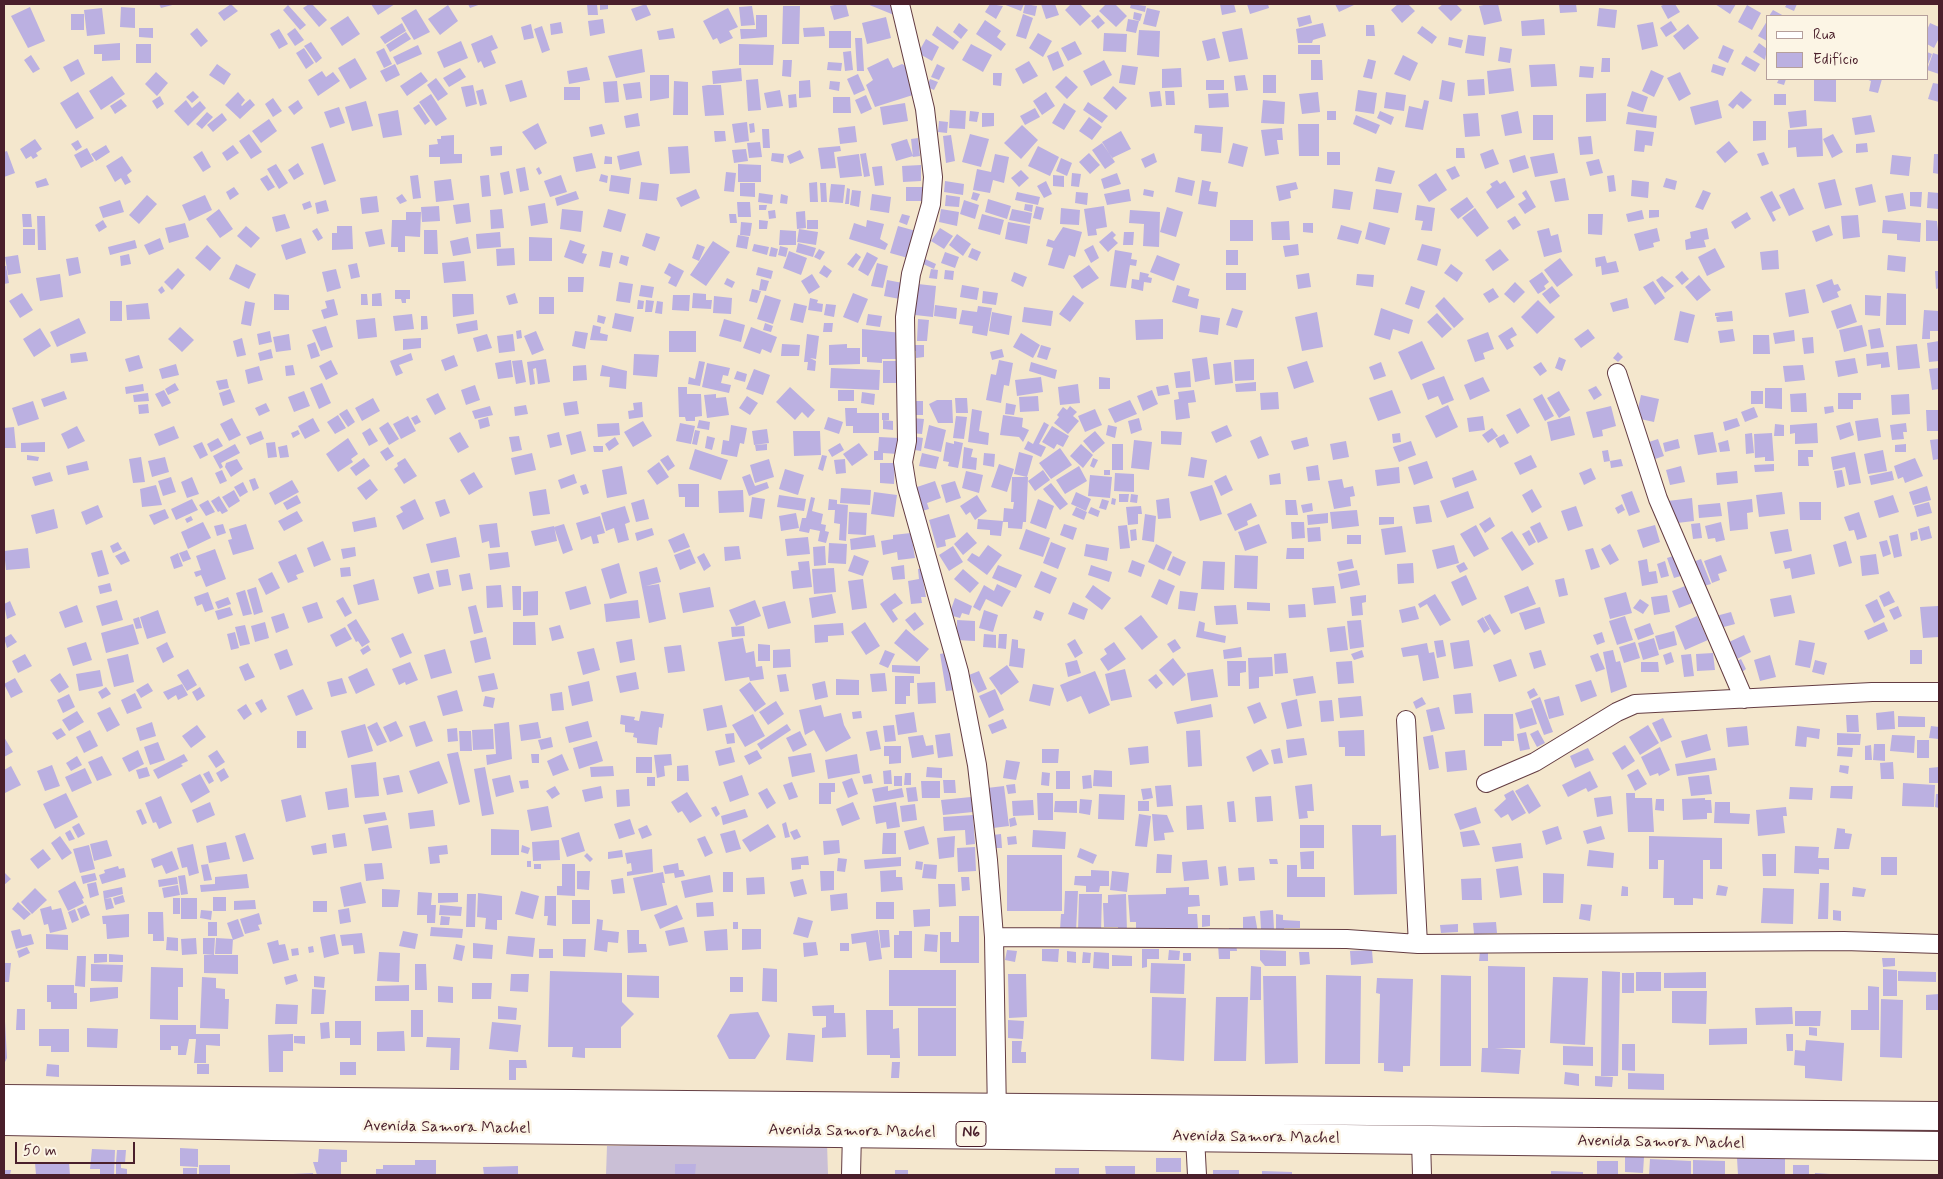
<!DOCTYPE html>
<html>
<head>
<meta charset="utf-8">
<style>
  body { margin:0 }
  #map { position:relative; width:1943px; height:1179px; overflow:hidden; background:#f4e7cd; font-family:Mynerve,sans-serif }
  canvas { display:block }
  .frame { position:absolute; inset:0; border:5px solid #4a1f2b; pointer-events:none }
  .legend { position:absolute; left:1766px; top:15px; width:162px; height:65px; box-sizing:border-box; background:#fcf5e5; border:1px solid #b59f9b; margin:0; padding:6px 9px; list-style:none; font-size:15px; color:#4a1f2b }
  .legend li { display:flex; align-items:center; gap:10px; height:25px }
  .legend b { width:25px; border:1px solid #b59f9b }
  .scale { position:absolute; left:15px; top:1142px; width:120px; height:22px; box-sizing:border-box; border:2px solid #4a1f2b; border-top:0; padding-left:6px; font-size:15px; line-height:18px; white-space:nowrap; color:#4a1f2b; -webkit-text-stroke:4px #fcf5e5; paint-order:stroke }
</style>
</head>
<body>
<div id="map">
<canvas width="1943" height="1179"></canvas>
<div class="frame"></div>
<ul class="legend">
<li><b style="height:6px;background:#fff"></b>Rua</li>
<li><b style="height:14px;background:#bbb0e1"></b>Edifício</li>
</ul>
<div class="scale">50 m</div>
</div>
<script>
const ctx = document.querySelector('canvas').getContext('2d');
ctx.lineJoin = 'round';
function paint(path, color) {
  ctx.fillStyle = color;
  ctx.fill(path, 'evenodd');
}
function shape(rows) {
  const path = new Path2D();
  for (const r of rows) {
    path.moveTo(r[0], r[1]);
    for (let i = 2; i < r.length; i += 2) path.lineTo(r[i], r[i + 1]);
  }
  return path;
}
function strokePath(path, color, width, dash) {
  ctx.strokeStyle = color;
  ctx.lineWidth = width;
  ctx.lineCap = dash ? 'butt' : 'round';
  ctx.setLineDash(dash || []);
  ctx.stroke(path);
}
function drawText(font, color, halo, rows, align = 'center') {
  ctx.font = font + ' Mynerve,sans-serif';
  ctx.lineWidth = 5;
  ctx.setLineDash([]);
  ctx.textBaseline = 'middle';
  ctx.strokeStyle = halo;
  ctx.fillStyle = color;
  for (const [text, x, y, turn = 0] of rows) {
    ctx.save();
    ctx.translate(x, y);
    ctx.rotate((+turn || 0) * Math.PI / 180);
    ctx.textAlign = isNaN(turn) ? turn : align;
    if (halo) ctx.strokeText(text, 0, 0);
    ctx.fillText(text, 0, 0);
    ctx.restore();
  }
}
paint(shape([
  [827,1143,828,1175,606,1175,607,1146]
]), '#cabfd6');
paint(shape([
  [159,4,176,4,161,8],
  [231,4,238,11,224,21,218,13],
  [309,4,312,4,327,20,319,27,303,8],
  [371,4,395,4,378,15],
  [468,4,481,4,470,8],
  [587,4,597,4,598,15,588,15],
  [600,4,608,4,608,9,600,10],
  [646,4,651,15,636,21,631,9],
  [839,4,846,4,849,16,834,20,830,6],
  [867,4,898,4,899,17],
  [990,4,1003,6,996,19,985,12],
  [1003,4,1024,4,1021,11],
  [1025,4,1037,6,1035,16,1023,13],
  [1041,4,1055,4,1059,15,1046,19],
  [1071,4,1080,4,1091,16,1080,26,1065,10],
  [1106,4,1115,4,1127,16,1116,27,1099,11],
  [1131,4,1146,6,1145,12,1130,8],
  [1220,4,1234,4,1236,12,1222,15],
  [1247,4,1268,4,1269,8,1250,14],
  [1335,4,1354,4,1354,5,1339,12],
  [1398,4,1408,4,1415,11,1402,23,1391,10],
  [1443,4,1456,4,1462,10,1451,21,1438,8],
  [1488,4,1498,4,1502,21,1484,25,1479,6],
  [1559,4,1576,4,1577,12,1560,13],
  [1665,4,1675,4,1680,12,1668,19,1661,6],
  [1715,4,1736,4,1730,14],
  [1787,4,1797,4,1794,11,1785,7],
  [288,5,306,25,300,30,283,10],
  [448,5,458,21,440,35,428,19],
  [1747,5,1761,13,1752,30,1738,22],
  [752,6,755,25,741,26,739,7],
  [783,6,800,6,799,44,782,44],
  [30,7,45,41,28,48,11,16],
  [121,7,135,8,135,28,120,27],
  [102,8,105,34,87,36,84,10],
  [728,8,738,27,729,31,733,38,720,44,717,38,713,40,703,21],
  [1147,8,1160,11,1156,27,1143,24],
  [1599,8,1617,10,1615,28,1597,26],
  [416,9,430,32,414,40,401,18],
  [1773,10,1784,16,1769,16],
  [1134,12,1142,14,1140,21,1133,19],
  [71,14,84,14,84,30,71,30],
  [1023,14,1033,18,1026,39,1016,36],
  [756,15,767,15,767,37,741,39,740,29,756,29],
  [1098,15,1105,23,1098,29,1091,21],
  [1310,15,1312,23,1299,27,1297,18],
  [348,16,360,34,342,46,330,28],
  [886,17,891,38,867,44,862,23],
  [603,19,605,33,590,36,588,21],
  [1128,19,1139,21,1136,33,1126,31],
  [1544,19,1545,35,1522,36,1521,21],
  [985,20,1001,31,997,37,1006,44,1001,51,976,34],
  [1671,21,1677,30,1666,37,1660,28],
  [1767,21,1767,41,1758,36],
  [561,22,563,33,551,35,550,24],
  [1653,22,1658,46,1642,50,1637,25],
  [402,23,406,31,385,44,380,37],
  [959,23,968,30,961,39,953,32],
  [1323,23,1326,36,1313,40,1312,43,1298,43,1296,29],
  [1930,23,1939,27,1939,38,1934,48,1927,44,1927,30],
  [531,24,534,38,524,40,521,27],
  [1688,24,1699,38,1684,50,1673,36],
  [1366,25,1374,25,1375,36,1366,36],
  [542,26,550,50,542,53,534,29],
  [937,26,959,42,953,50,932,35],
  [1422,26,1437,37,1432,44,1417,33],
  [824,27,825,36,804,37,803,28],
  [139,28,153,28,153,38,139,37],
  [197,28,208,41,201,47,190,34],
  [295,28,304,40,295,46,287,34],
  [673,28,675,38,659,40,657,31],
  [1242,28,1248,59,1229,62,1222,32],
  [279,29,288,44,279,49,270,34],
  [1139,30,1160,31,1159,57,1137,55],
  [829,31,851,31,851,48,829,48],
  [406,32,411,39,390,52,386,45],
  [1038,33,1052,41,1043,57,1029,48],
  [1104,33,1127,34,1126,52,1103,51],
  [492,35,498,48,491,51,496,63,484,68,481,61,478,63,471,44],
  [1468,35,1486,37,1484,56,1465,53],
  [1449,37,1463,40,1461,48,1448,45],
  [855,38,862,38,864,71,857,71],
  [1215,38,1220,58,1207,61,1202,41],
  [926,39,939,47,932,61,918,53],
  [461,41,468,58,444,68,437,52],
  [1075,41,1082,54,1068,61,1061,48],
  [311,42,322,58,316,63,304,46],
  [120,43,120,60,102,61,102,54,94,54,94,45],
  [1759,43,1767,49,1765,60,1753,52],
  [136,44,151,44,151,63,136,63],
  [739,44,774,45,773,65,739,65],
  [971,44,992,55,983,72,962,60],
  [418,45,422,54,397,65,393,57],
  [1298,45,1320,45,1320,54,1298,54],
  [1723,45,1734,50,1728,63,1718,58],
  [1500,47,1512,49,1510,63,1498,61],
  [304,48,314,63,306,69,296,53],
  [384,48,392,64,384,68,376,52],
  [642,49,645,72,616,78,608,56],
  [851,51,853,70,845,71,843,52],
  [1058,51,1064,66,1053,71,1047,56],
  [1927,52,1932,54,1927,67],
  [1933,53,1939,55,1939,74,1927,70],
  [31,55,40,69,33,73,24,60],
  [1403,55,1418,63,1410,81,1394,74],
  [1746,56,1760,64,1755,72,1741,64],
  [355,58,367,79,350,89,338,68],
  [888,58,893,68,902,64,908,67,916,94,875,107,866,85,873,80,867,68],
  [1602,58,1610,58,1610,72,1601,72],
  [78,59,85,74,71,82,63,67],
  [1368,59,1376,61,1372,79,1363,77],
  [783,60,792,60,791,77,782,76],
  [1104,60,1112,75,1091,86,1083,71],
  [1311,60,1322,60,1323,80,1311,80],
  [1029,61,1038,76,1023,84,1015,69],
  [828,62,842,63,841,71,827,70],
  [217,64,231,74,224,85,209,75],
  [395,64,400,75,386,82,380,71],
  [937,64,945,68,939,80,931,77],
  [1555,64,1557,86,1531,87,1529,65],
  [1713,64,1726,68,1723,76,1711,72],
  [1122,65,1138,67,1135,85,1119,83],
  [1580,66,1594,67,1593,78,1579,77],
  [587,67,590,80,569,84,567,71],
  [460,68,466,77,449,87,443,78],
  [741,68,742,81,713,84,712,71],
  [1181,68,1182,87,1162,88,1162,69],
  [1511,68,1514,91,1489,94,1487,71],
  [1651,70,1664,76,1654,97,1642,91],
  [322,71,326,77,333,72,340,81,318,96,308,80],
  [156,72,168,83,157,96,145,84],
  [421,72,428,81,407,96,400,86],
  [1680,72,1691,94,1679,101,1667,78],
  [993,73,1002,73,1001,86,993,85],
  [858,74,865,90,854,95,847,79],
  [650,75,669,75,669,98,650,101],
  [1245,75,1248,90,1236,91,1234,76],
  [1263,75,1276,75,1276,93,1263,93],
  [112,76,125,94,101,110,89,91],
  [1066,76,1078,87,1067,99,1055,87],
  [436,78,448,94,438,101,427,85],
  [758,79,761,110,748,111,746,80],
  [930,79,938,82,934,90,927,87],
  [1484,79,1485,95,1468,96,1467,80],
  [1779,79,1786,79,1784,85,1777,83],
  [1814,79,1836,79,1836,102,1814,101],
  [1866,79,1882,79,1878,93,1869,91,1871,81],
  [522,80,527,97,510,102,505,85],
  [810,80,811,97,799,98,799,81],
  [1206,80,1224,80,1224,90,1206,90],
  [1442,80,1455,83,1452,102,1439,99],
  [617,81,619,102,605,103,603,82],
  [674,81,688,82,688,115,673,115],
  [830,81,840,82,839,91,829,89],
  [640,82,642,98,626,100,623,84],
  [1933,83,1939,84,1939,102,1928,99],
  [473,85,477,104,466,107,461,87],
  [708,85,721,85,724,115,705,116,702,86],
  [1113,86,1127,98,1116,110,1103,98],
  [564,87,580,87,580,100,564,100],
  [483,89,487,104,480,106,476,91],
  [780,90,783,106,767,108,764,93],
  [1358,90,1377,93,1374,114,1355,111],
  [193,91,199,97,192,103,186,97],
  [1160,91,1162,106,1151,107,1149,92],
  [1165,91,1174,91,1175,105,1166,105],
  [1632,91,1648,97,1643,112,1627,106],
  [1741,91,1752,100,1743,109,1737,104,1733,109,1728,105],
  [78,92,94,118,76,129,60,103],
  [238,92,245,100,241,105,242,106,250,99,255,105,240,119,225,105],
  [1046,92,1055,106,1042,115,1033,101],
  [1318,92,1320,112,1302,114,1299,94],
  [1386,92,1406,95,1404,111,1384,108],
  [1228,93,1229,107,1209,108,1208,94],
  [1606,93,1606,121,1586,122,1586,94],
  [431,94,447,119,436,126,419,102],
  [796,94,797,107,789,108,788,95],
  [1774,94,1786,94,1786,105,1774,105],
  [866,95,872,109,861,114,855,100],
  [160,96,164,104,157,109,152,101],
  [833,97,850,97,851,113,833,113],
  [273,98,282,111,273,117,265,104],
  [121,99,127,106,115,114,110,106],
  [186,100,192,108,200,101,206,108,188,126,174,111],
  [298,100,303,108,294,115,288,107],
  [1263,100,1285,102,1284,124,1261,123],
  [1424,100,1429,101,1423,130,1405,127,1409,106,1422,109],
  [1718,100,1722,118,1695,125,1690,107],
  [366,101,373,126,352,131,345,107],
  [1088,102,1108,116,1102,123,1083,110],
  [905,103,908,121,883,125,880,107],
  [1064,103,1076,111,1064,130,1052,123],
  [419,104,430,121,425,125,413,108],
  [339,107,345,123,330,128,324,112],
  [1035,108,1040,117,1025,125,1020,116],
  [398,110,402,135,383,138,378,114],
  [950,110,966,111,965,129,949,128],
  [1806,110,1807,126,1790,128,1788,112],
  [970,111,979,112,977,122,969,121],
  [1327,111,1336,111,1336,120,1327,120],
  [1380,111,1394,117,1391,125,1377,118],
  [1518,111,1522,133,1505,136,1501,115],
  [207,112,213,117,202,129,196,124],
  [1628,112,1657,116,1656,128,1626,124],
  [222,113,227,120,213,132,207,125],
  [638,113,640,126,626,128,624,116],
  [982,113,994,113,994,126,982,127],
  [1478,113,1480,136,1465,137,1463,114],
  [1356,115,1380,125,1376,134,1353,124],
  [1533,115,1553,115,1553,140,1533,140],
  [1871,115,1875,132,1855,135,1852,118],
  [1089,117,1102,127,1092,140,1079,131],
  [269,119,277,131,261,143,252,131],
  [939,121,948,122,947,133,938,132],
  [1753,121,1766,121,1766,140,1753,141],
  [747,122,749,141,735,143,732,124],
  [538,123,547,143,535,150,522,132],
  [754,123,755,132,750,133,749,124],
  [602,124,605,134,591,137,589,127],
  [1298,124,1319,124,1319,156,1299,156],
  [1022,125,1038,140,1021,159,1004,143],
  [1195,125,1223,127,1221,153,1201,151,1202,134,1194,133],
  [855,126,857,142,840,144,838,128],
  [1282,128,1283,140,1277,140,1279,154,1265,156,1261,130],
  [1822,128,1823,156,1797,157,1796,147,1788,148,1788,130],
  [762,129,769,129,770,148,763,148],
  [1636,130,1654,132,1652,146,1645,145,1644,152,1634,151],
  [714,131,725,131,726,141,715,142],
  [1121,131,1131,149,1112,158,1102,142],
  [249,134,262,152,251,159,239,141],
  [970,134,989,139,981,167,962,162],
  [1833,134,1843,152,1832,158,1823,139],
  [454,135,454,154,462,154,462,163,440,164,440,157,429,157,429,145,438,144,437,139,441,139,441,136],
  [951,135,955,161,946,163,943,136],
  [1591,136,1593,154,1580,155,1578,137],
  [918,138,920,156,913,157,911,139],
  [35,139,42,149,36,153,38,156,33,159,31,156,26,159,20,149],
  [907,139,913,156,896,161,891,144],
  [78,140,82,147,76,151,71,144],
  [1729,141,1738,152,1725,163,1716,152],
  [760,142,762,157,749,158,747,143],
  [323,143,336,181,324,185,311,147],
  [1102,143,1115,162,1105,169,1092,150],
  [1233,143,1248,147,1243,167,1228,163],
  [1867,143,1868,152,1856,153,1856,144],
  [106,145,110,152,96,161,91,154],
  [233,145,239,153,227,161,222,153],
  [502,146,502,155,491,156,490,147],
  [688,146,690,173,670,174,668,147],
  [840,146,841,151,834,152,836,168,821,169,818,148],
  [1038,146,1059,157,1050,176,1028,166],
  [87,148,94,161,81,168,74,155],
  [1456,148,1464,148,1465,158,1456,158],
  [746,149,748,161,734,163,732,150],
  [1493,149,1499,164,1485,169,1480,154],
  [800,150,804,158,790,164,787,156],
  [7,151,15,173,4,177,4,152],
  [202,151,211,167,203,172,193,157],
  [639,151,642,165,620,170,617,156],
  [1327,152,1340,152,1340,165,1327,165],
  [1764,152,1769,164,1762,166,1757,154],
  [592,153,596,168,576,172,573,157],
  [772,153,784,154,783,163,771,161],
  [866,153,870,176,864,177,860,154],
  [1089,153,1100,165,1090,174,1079,162],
  [1154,153,1157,162,1145,168,1141,159],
  [1554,153,1558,173,1535,177,1530,157],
  [859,154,862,176,840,178,837,157],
  [995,154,1009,157,1004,183,993,180,990,193,973,190,977,169,991,172],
  [1934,154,1939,154,1939,174,1933,173],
  [1525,155,1529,168,1513,173,1509,160],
  [1892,155,1911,157,1909,176,1890,174],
  [122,156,132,171,127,175,131,182,125,185,121,178,115,182,106,166],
  [605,156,612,157,612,164,604,164],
  [1061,158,1072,163,1067,176,1056,171],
  [1599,159,1603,173,1590,176,1586,162],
  [298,163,304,174,294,180,288,170],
  [276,164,288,183,279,189,267,169],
  [738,164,761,165,761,182,738,182],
  [921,165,921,181,903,182,902,166],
  [882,166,884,185,875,186,872,167],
  [1455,166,1460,176,1452,180,1446,170],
  [525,167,529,190,520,192,516,169],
  [539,167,542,173,539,175,536,169],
  [1378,167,1395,171,1391,184,1375,181],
  [1021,170,1029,178,1019,187,1011,178],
  [509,171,513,193,504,195,500,173],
  [726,172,736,173,734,192,724,191],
  [1072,173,1081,174,1079,187,1071,186],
  [1117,173,1121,184,1104,189,1101,179],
  [1436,173,1447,190,1429,202,1418,185],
  [601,174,608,176,607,183,599,181],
  [267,175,275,187,268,191,260,179],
  [418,175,421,198,413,199,410,176],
  [489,175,491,196,482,197,480,176],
  [561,175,567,192,550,197,544,181],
  [611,175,631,178,629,194,609,191],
  [1053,175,1064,176,1064,187,1053,186],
  [1614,175,1616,191,1609,192,1607,176],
  [1178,177,1195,181,1192,196,1175,192],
  [46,178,49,185,37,188,35,182],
  [1565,178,1569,200,1555,202,1550,181],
  [1666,178,1677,181,1675,190,1663,187],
  [451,179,454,200,436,202,434,181],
  [1835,179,1842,205,1825,209,1818,183],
  [1202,180,1211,182,1209,191,1218,192,1216,207,1198,204],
  [1497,180,1500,184,1505,181,1515,197,1497,209,1486,192,1492,187,1490,184],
  [1632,180,1649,182,1648,198,1631,196],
  [945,181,964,184,963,195,944,192],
  [1046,181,1052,194,1044,198,1037,186],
  [641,182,659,184,657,201,639,199],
  [817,182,818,202,810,202,809,183],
  [1296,182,1298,189,1290,191,1291,198,1279,201,1276,186],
  [740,183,755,183,755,197,740,196],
  [820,183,826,183,827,202,821,202],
  [831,184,845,185,843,203,829,202],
  [1872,184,1876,202,1859,206,1855,188],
  [234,187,239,194,230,200,226,192],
  [906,187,923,187,923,201,906,201],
  [847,188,850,189,849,204,845,204],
  [1794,188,1804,209,1789,216,1779,195],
  [696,189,700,198,681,207,676,198],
  [1129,189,1131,201,1107,205,1104,194],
  [1144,189,1154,191,1153,197,1143,195],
  [1334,189,1353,192,1350,210,1332,208],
  [1376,189,1402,193,1398,213,1373,209],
  [852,190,861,191,859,207,850,205],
  [1526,190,1536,207,1525,214,1518,204,1526,199,1522,193],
  [1703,190,1711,193,1703,210,1695,207],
  [576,191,579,199,557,206,555,198],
  [1772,191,1781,208,1772,212,1776,220,1773,222,1760,197],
  [973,192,980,194,977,201,971,199],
  [1017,192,1040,197,1038,205,1015,200],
  [1076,192,1088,193,1087,205,1075,203],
  [1910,192,1922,192,1921,207,1910,206],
  [1928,192,1939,193,1939,209,1927,208],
  [759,193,773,195,772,204,758,202],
  [1903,193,1906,209,1888,212,1885,196],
  [402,194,407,201,400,204,396,198],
  [781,194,788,196,787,204,780,203],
  [872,194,891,197,889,213,870,210],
  [147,195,157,204,139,224,129,215],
  [205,195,212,210,189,221,182,205],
  [946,195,960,197,959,207,945,206],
  [377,196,379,212,362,214,360,198],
  [1467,197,1474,207,1458,219,1450,209],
  [988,199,1011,206,1007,219,985,212],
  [120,200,124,212,103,218,99,207],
  [326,200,329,211,317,214,315,203],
  [964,200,979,205,975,219,960,214],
  [310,201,312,207,304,210,302,204],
  [737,202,750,202,751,217,738,217],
  [469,203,471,222,456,224,453,205],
  [545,203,548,223,531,226,528,206],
  [1025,204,1033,205,1032,212,1024,210],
  [759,205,767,205,766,210,759,210],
  [1417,205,1435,208,1432,231,1421,230,1423,221,1415,220],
  [439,206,440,221,422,222,421,207],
  [1036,206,1044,208,1041,220,1033,218],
  [1104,206,1107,227,1096,229,1097,235,1088,236,1084,209],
  [1167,207,1183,212,1176,237,1160,232],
  [1061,208,1080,210,1079,225,1060,224],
  [1475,208,1489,228,1477,237,1462,218],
  [219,209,233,229,220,238,206,219],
  [502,209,504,228,491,229,490,210],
  [562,209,583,211,581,232,560,229],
  [608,209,626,214,621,232,603,227],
  [941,209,959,212,957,226,939,222],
  [1012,209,1032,213,1030,224,1009,220],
  [775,210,776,218,769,219,768,211],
  [1130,210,1160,212,1159,247,1143,246,1144,224,1129,223],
  [1642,210,1644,219,1628,222,1626,214],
  [1649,210,1659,210,1659,217,1649,218],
  [805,211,806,228,797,229,796,212],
  [406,212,421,212,420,237,405,236,405,252,398,252,398,247,391,247,392,220,406,220],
  [1747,212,1751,219,1735,229,1731,222],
  [22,214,31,214,32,227,23,227],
  [285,214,290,228,276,232,272,217],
  [729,214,736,214,737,223,730,223],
  [902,214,910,216,907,225,899,222],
  [982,214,1004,220,1000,235,978,229],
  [1588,214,1603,214,1602,235,1588,234],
  [1858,215,1860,237,1843,239,1841,216],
  [37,216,45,216,46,250,38,250],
  [1515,216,1521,225,1513,230,1507,221],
  [103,220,107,227,99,232,95,225],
  [759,220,768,221,767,229,759,229],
  [807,220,818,220,818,229,807,229],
  [867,220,884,224,880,239,888,244,885,250,849,239,854,223,866,227],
  [1230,220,1253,220,1253,241,1230,241],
  [1883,220,1921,223,1920,242,1897,240,1897,234,1882,233],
  [1926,220,1937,221,1939,241,1926,241],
  [1289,221,1290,240,1272,240,1271,222],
  [741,222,752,223,750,236,740,235],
  [1008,222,1030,226,1027,244,1005,239],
  [1369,222,1390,228,1385,245,1365,239],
  [185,223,189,237,169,243,165,228],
  [1303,223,1313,223,1313,233,1303,232],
  [1341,225,1362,231,1358,244,1337,239],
  [1829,225,1833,235,1816,242,1812,231],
  [246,226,260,238,251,248,237,236],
  [337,226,352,226,353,249,332,250,332,233,337,233],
  [898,226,916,231,908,258,890,253],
  [1063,227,1082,232,1075,257,1069,255,1064,269,1048,265,1053,248,1046,246,1048,239,1054,241],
  [317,228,323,238,318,241,312,231],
  [940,228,953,236,944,249,931,241],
  [1549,228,1551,236,1558,234,1562,252,1544,257,1537,231],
  [1657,228,1660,241,1653,243,1654,247,1639,251,1634,234],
  [1707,228,1709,239,1704,240,1706,247,1686,250,1685,240,1691,238,1690,232],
  [23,229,35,229,35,245,23,245],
  [382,229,385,244,369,247,365,232],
  [799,229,818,232,816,245,797,242],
  [424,230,437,230,438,254,424,254],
  [780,230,796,231,796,245,779,245],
  [1112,231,1116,235,1113,238,1118,243,1108,252,1099,242],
  [500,232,501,247,477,249,476,234],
  [1124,232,1134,232,1133,245,1123,245],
  [646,233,660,237,655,251,642,246],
  [957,234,971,244,963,256,949,245],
  [738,235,749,237,747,249,736,247],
  [468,237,471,253,453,256,450,241],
  [529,237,552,238,552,261,529,261],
  [160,238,164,249,149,255,144,245],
  [301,238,306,253,286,260,281,245],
  [135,240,137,248,110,255,108,247],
  [570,240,585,245,582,253,587,254,583,264,564,257],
  [713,241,730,252,706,286,690,275],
  [798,243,816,248,813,257,796,252],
  [697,244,705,247,699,261,692,258],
  [754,244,769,247,767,255,752,251],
  [1298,244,1299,255,1285,257,1283,246],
  [1422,244,1441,249,1437,266,1417,260],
  [207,245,221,258,210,271,195,258],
  [1093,245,1099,258,1091,263,1084,250],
  [780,246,788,248,786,257,778,255],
  [771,247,778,249,776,257,769,256],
  [514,248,515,265,497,266,496,249],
  [972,248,981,252,977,261,968,257],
  [1715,248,1725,267,1707,276,1698,257],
  [819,249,825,252,820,260,814,257],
  [1500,249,1509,260,1493,271,1485,260],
  [1115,250,1132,253,1131,259,1137,260,1136,266,1130,265,1126,288,1110,286],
  [1226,250,1238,250,1238,265,1226,265],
  [1778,250,1779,269,1762,270,1760,252],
  [602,251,613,253,610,268,599,266],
  [789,251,807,258,801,275,783,268],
  [867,252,878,258,868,276,858,270],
  [945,252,959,257,955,268,941,263],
  [856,253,861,257,853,268,847,264],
  [129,254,131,264,121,266,120,256],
  [18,255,21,273,8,275,5,257],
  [621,255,629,257,627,266,619,263],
  [1157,255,1180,264,1174,281,1150,272],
  [1888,255,1906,257,1905,272,1887,270],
  [1605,256,1607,263,1616,261,1619,272,1602,275,1601,266,1596,267,1595,258],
  [78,257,81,273,69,276,66,259],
  [923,258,936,264,934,269,921,263],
  [1560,258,1573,275,1557,287,1544,270],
  [464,261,466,281,444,283,442,263],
  [357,263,360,277,351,279,348,265],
  [669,263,684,271,676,287,668,283,671,277,664,273],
  [877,263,888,266,883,288,871,286],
  [236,264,256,274,249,289,229,279],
  [1451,264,1463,273,1457,282,1444,273],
  [824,265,832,271,827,278,819,273],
  [1089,265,1099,278,1082,289,1073,276],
  [4,266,6,266,9,283,4,284],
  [758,267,773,271,771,279,756,275],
  [178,268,185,275,172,290,164,282],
  [336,269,341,288,327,292,322,272],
  [931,269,938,270,937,279,929,278],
  [945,270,954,271,953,280,944,279],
  [1682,271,1689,279,1682,285,1675,277],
  [1935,271,1939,271,1939,288,1936,289],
  [1014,272,1027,277,1023,287,1011,281],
  [1140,272,1149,274,1148,277,1152,278,1151,283,1144,282,1143,291,1131,288,1132,279,1139,280],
  [1542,272,1549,282,1544,286,1546,289,1538,294,1529,281],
  [1226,273,1246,273,1246,290,1226,290],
  [1309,273,1311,287,1298,289,1296,275],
  [60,274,63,297,40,301,36,278],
  [812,274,820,287,809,294,801,281],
  [1357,274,1374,275,1373,287,1356,285],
  [1699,275,1711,290,1697,301,1685,287],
  [1662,276,1674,286,1665,293,1656,280],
  [568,277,584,277,583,292,568,292],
  [727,278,735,282,732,288,724,284],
  [761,279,769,281,766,291,759,290],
  [1832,279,1834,285,1838,284,1841,290,1837,292,1839,297,1823,303,1816,285],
  [887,280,903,283,900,299,884,296],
  [1653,281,1665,298,1655,305,1643,287],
  [619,282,633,284,630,303,616,301],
  [1515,282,1525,292,1514,303,1504,294],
  [918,284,936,286,933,317,915,315],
  [641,285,654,287,652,298,639,296],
  [962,285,979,288,977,300,960,297],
  [1177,285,1190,289,1188,296,1199,299,1197,309,1172,302],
  [162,286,165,291,161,294,158,290],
  [1411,286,1425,291,1419,309,1405,304],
  [1552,286,1560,296,1550,304,1542,294],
  [1493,288,1499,297,1489,303,1483,294],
  [752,289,761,291,757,303,749,301],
  [1805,289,1809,313,1789,317,1785,293],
  [395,290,410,290,410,299,406,299,406,303,402,303,401,299,395,299],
  [983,291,998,293,996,305,982,303],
  [22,293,33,310,20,318,9,301],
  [381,293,382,306,372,306,372,294],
  [515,293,518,303,509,305,506,296],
  [693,293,706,294,706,300,712,300,711,309,692,308],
  [853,293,868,299,858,323,843,317],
  [1887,293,1906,294,1906,325,1886,325],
  [274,294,289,295,289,310,274,310],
  [361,294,367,294,368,305,361,305],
  [452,294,473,294,474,314,453,317],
  [673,295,690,295,689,311,672,310],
  [765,295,781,300,773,324,757,319],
  [1073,295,1084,303,1070,322,1059,314],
  [1865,295,1881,296,1880,316,1865,315],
  [714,296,732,298,731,314,713,313],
  [539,297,554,297,554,314,539,314],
  [1444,297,1464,319,1454,328,1435,306],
  [810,298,818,300,817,303,823,304,822,312,808,310],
  [1627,298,1629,308,1613,312,1610,303],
  [334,299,338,315,324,319,321,310,327,308,325,301],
  [638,300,644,301,643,309,637,309],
  [646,300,654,301,652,312,645,312],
  [1538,300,1555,317,1537,334,1521,317],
  [110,301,122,301,122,321,110,321],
  [245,301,255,303,251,326,241,324],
  [657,301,663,302,662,314,655,313],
  [148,303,150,319,127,320,126,305],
  [794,303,807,306,803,323,790,320],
  [826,304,836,305,834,317,824,315],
  [1851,304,1857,322,1837,329,1831,311],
  [935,305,957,308,956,319,934,316],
  [978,306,992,308,987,336,972,333,973,326,959,324,962,310,977,312],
  [1024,307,1053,311,1051,326,1022,322],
  [1232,308,1243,311,1237,328,1226,325],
  [1381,308,1413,320,1409,334,1393,329,1390,340,1374,335],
  [1924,310,1939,311,1938,331,1930,331,1930,339,1922,339],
  [1680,311,1695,315,1688,343,1674,340],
  [1732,311,1733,321,1717,322,1716,317,1720,316,1715,316,1715,313],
  [992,312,1012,316,1009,335,989,331],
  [1317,312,1323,347,1302,351,1295,317],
  [615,313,634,317,631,332,612,328],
  [1437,313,1452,329,1442,338,1427,322],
  [412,314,414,329,395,331,393,316],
  [868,314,882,316,880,327,866,325],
  [598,315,606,317,604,324,597,322],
  [1201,315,1220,318,1218,335,1199,332],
  [421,316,427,316,428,329,421,330],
  [79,318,86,333,57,347,50,332],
  [375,318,377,337,358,339,356,320],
  [724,319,745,325,741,342,719,336],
  [918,319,929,320,927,341,917,341],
  [1163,319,1163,339,1136,340,1135,320],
  [477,320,478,330,458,334,456,324],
  [914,322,915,345,924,345,924,357,916,358,916,351,911,351],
  [765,323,773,326,771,332,763,330],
  [824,323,833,323,832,332,823,332],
  [593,325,601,327,600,333,608,335,607,341,590,340],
  [1862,325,1867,346,1844,352,1839,330],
  [326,326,333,347,321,351,312,330],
  [180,327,194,340,182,352,168,339],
  [751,327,777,337,771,353,762,349,760,354,743,348],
  [1512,327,1517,335,1510,339,1514,346,1507,350,1498,336],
  [40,328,51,346,34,357,23,339],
  [1880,328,1884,347,1871,349,1868,330],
  [862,329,902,333,901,359,882,359,882,363,867,362,867,357,862,357],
  [1588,329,1595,338,1581,348,1574,339],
  [1733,329,1735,341,1720,343,1718,331],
  [521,330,522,338,517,339,516,331],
  [1794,330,1795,341,1775,344,1773,333],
  [270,331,272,342,259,345,257,334],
  [536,331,544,350,532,355,524,336],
  [575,331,588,333,585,349,572,346],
  [669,331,696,331,696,352,669,352],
  [1488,332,1494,349,1483,353,1485,359,1475,362,1467,340],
  [1021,333,1040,345,1033,358,1013,347],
  [289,334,291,350,276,352,273,337],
  [487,334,492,348,477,352,473,338],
  [513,334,515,351,499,353,497,336],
  [807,334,819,336,816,359,810,358,816,361,815,371,807,370,808,362,804,362],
  [1753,335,1769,335,1770,354,1753,354],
  [1813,337,1814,353,1804,354,1802,338],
  [242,338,246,355,237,357,233,341],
  [421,338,421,348,403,350,403,339],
  [1422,341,1435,369,1411,380,1398,352],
  [1939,341,1939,361,1929,362,1927,343],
  [315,342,320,356,311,359,307,345],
  [782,344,800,345,799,356,781,356],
  [847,344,847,348,860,348,860,364,829,365,829,345],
  [1917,344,1920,368,1898,370,1896,346],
  [1041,345,1051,348,1047,360,1037,357],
  [271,349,273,358,260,361,258,353],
  [1002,349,1004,357,992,360,990,352],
  [86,352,88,361,71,363,70,354],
  [1618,352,1623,357,1618,362,1613,358],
  [1888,352,1890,367,1881,368,1881,364,1867,366,1866,354],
  [411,353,413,360,399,365,403,373,396,376,390,361],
  [634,354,659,355,657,377,633,375],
  [139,355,143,368,129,372,125,359],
  [454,355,458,366,445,371,441,360],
  [1207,357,1210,379,1195,382,1192,359],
  [1559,357,1566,360,1562,371,1555,368],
  [1855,358,1858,373,1838,377,1835,361],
  [546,359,550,382,538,384,536,368,533,369,535,384,530,385,527,362],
  [1254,359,1254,380,1235,381,1234,360],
  [331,360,338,374,326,380,319,366],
  [511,360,513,377,498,379,495,363],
  [522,360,526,382,516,384,512,361],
  [999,360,1013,363,1009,386,1004,385,1001,403,986,400,991,374,996,375],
  [699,361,705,362,700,386,688,384,689,377,695,379],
  [883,361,902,361,901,383,883,383],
  [1307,361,1314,382,1294,389,1287,367],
  [1031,362,1057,370,1055,379,1029,371],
  [1231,362,1233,383,1215,385,1213,364],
  [1381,362,1386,376,1374,380,1369,367],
  [1541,362,1547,371,1540,376,1533,367],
  [707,363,730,368,728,376,723,375,721,383,731,385,729,393,702,387],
  [176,364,179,375,162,379,159,369],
  [293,365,295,375,286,376,285,366],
  [586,365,587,380,573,381,573,366],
  [602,365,627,371,626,389,609,387,610,377,600,376],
  [1803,365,1805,380,1785,382,1783,366],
  [259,366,263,380,248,384,245,370],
  [831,368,880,370,879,390,830,388],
  [1939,368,1939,389,1932,390,1929,369],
  [754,369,770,375,763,395,746,389],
  [737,371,747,374,745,382,734,379],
  [1190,371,1191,387,1176,388,1174,373],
  [1444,376,1454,400,1442,405,1438,396,1428,400,1422,384],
  [1041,377,1043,392,1017,396,1015,380],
  [1099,377,1110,378,1110,389,1099,389],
  [1483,377,1490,391,1470,400,1464,385],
  [227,379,229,388,219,390,216,381],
  [1256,382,1256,391,1236,392,1235,384],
  [175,383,179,390,168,395,165,389],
  [322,383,331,403,319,409,310,388],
  [143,384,144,391,126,394,125,387],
  [1078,384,1080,403,1060,405,1058,387],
  [475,385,480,400,466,405,461,390],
  [1168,385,1170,394,1158,396,1156,387],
  [1596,386,1602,395,1594,400,1588,390],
  [678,387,687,387,687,394,701,394,702,416,695,417,695,421,686,421,685,417,679,417],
  [790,387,815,410,808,418,802,412,795,420,776,402],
  [1765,388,1782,388,1782,409,1765,408],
  [230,389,235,402,223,406,219,393],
  [164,390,171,403,162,407,155,394],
  [838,390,854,390,854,401,838,401],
  [1152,390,1158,404,1143,411,1137,396],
  [1194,390,1196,402,1188,403,1190,418,1176,420,1174,400,1179,399,1178,392],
  [1392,390,1401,413,1378,421,1369,398],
  [64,391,67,399,44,407,41,399],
  [304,391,310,406,294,412,288,397],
  [1559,391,1570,410,1559,418,1547,398],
  [1751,391,1763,391,1763,404,1751,404],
  [862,392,875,394,874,405,861,403],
  [1278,392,1279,409,1261,410,1260,393],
  [148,393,149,401,134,402,133,395],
  [438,393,446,409,435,415,426,399],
  [1806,393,1807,412,1791,412,1790,394],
  [1838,393,1861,393,1861,400,1853,400,1853,409,1838,409],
  [716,394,716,398,726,397,729,415,707,418,704,395],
  [1542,394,1554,416,1545,421,1533,399],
  [1909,394,1910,414,1892,415,1891,395],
  [1641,395,1659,399,1654,422,1636,418],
  [747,396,758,403,750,415,739,408],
  [1038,396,1039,411,1020,412,1019,397],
  [373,398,380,411,362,421,355,408],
  [955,398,967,398,968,413,956,413],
  [937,400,952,400,953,423,938,423,929,404],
  [1130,400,1137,414,1115,423,1108,409],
  [33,401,39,419,18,426,12,408],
  [577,401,579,414,565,416,563,403],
  [910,401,923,401,923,415,910,415],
  [642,402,643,417,629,419,628,411,634,410,633,403],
  [266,403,270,411,259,416,255,408],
  [1006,403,1016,405,1014,415,1005,414],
  [148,404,149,413,139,414,138,405],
  [526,405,528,414,515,416,514,407],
  [1448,405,1458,427,1436,438,1425,416],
  [490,406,493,415,475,419,472,411],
  [1070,406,1077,412,1073,416,1079,421,1068,434,1054,423,1059,417,1057,415,1063,407,1067,410],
  [1611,406,1616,426,1602,430,1603,436,1593,438,1586,412],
  [1833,406,1834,412,1825,414,1824,407],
  [1754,407,1758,417,1745,422,1741,412],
  [845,408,857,408,857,413,879,413,879,433,853,433,853,426,846,426],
  [1520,408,1530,426,1517,434,1506,415],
  [347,409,355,422,348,427,339,414],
  [972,409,982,411,979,431,989,433,988,445,968,442],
  [1095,409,1102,425,1085,432,1078,416],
  [1926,410,1939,410,1939,431,1927,431],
  [882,413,889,413,889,420,882,420],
  [338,415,346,428,335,434,327,422],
  [417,415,421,422,415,425,411,418],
  [1003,415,1023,418,1022,427,1029,430,1023,442,1019,437,1000,435],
  [408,416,416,431,401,439,393,424],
  [956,416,967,417,964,439,953,438],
  [1483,416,1485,430,1469,432,1467,418],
  [1570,416,1575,435,1551,441,1547,422],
  [488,417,490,426,480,429,478,420],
  [828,417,843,422,839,434,824,429],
  [232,418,241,435,229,441,220,424],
  [313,418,320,431,305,439,298,426],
  [912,418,924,419,922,434,911,433],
  [1139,418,1142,430,1131,434,1128,421],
  [1737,418,1740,426,1725,431,1723,422],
  [1878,418,1881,437,1858,441,1855,421],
  [699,420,710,422,709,430,697,428],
  [883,420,893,421,893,430,883,429],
  [643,421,652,436,633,447,624,432],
  [388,422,399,439,389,445,379,428],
  [1044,422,1049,425,1039,444,1046,447,1041,457,1024,449,1028,441,1033,444],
  [1850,422,1854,435,1840,440,1836,426],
  [619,423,620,435,598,437,597,424],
  [680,423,695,426,691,444,676,441],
  [1817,423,1818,443,1795,444,1795,433,1790,434,1790,425],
  [1906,423,1907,432,1903,432,1904,439,1892,440,1890,425],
  [1775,424,1784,425,1784,436,1774,436],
  [731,425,747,428,744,444,740,443,737,457,721,454,723,440,729,441],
  [929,425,946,430,941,452,924,448],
  [1108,425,1117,427,1115,438,1106,435],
  [1227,425,1232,436,1216,443,1211,432],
  [77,426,85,441,68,449,61,434],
  [174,426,179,438,159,446,154,434],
  [1052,426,1069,436,1063,447,1057,444,1054,449,1042,442],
  [14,427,16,448,4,448,4,428],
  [370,428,378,441,369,446,362,433],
  [1492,428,1498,436,1488,443,1482,435],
  [767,429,769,443,754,445,752,431],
  [298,430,300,434,293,438,291,433],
  [695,430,700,431,697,445,692,444],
  [261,431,264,439,250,445,246,437],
  [581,431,586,451,571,455,566,435],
  [793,431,820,431,821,455,794,456],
  [1095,431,1105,443,1093,453,1083,441],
  [1161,431,1182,432,1181,445,1161,444],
  [460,432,469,447,458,453,449,438],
  [559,432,562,445,550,448,547,435],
  [1713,432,1717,452,1698,455,1694,435],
  [1400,433,1401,442,1393,443,1392,434],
  [1752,433,1754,453,1746,454,1745,434],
  [1772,433,1774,461,1765,461,1765,457,1755,458,1754,434],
  [1504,434,1509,443,1500,448,1495,439],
  [519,436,522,450,512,452,509,437],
  [707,436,715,438,712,450,705,448],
  [910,436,923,438,921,451,908,449],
  [1261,436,1269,455,1258,459,1250,441],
  [615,437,619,444,609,451,605,444],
  [879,437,899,438,898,454,883,453,883,460,874,460,874,451,878,451],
  [1307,437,1309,446,1294,450,1291,441],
  [218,438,223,446,211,452,207,444],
  [348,438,358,454,351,459,353,462,338,472,326,454],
  [1658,439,1664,456,1652,460,1646,443],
  [1678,439,1680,448,1665,452,1663,443],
  [1939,439,1939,459,1933,460,1930,440],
  [1134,440,1152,442,1149,470,1131,468],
  [1728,440,1730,451,1720,452,1718,443],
  [954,441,963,443,958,468,948,466,949,462,943,461,946,442,954,444],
  [1346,441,1349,457,1333,460,1330,444],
  [1411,441,1416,455,1399,462,1393,447],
  [45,442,45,452,21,452,21,443],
  [202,442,208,455,200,459,193,446],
  [275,442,277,457,268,458,266,443],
  [840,443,844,450,832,457,828,450],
  [859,443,868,455,852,466,843,454],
  [235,444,240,453,221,463,223,467,220,469,213,456],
  [767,444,767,450,756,451,755,445],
  [1081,444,1093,455,1083,468,1070,456],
  [1112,444,1123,444,1123,470,1112,470],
  [1906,444,1906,452,1895,452,1895,445],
  [287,445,289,457,280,458,278,447],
  [593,446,603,446,603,452,594,452],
  [388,447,394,456,386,461,380,452],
  [964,447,973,449,971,457,977,458,976,470,962,468],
  [1060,448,1072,465,1051,479,1039,463],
  [695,449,728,460,721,480,689,469],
  [1608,450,1610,461,1604,462,1602,451],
  [1798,450,1813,450,1813,457,1808,457,1809,466,1798,466],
  [1883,450,1887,471,1868,474,1864,454],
  [1019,452,1033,456,1027,477,1014,474],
  [1855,452,1861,483,1849,485,1845,467,1833,470,1831,457],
  [532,453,536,470,515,475,511,458],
  [922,453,939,457,936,469,919,466],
  [984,453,995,454,994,467,983,465],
  [27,455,39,457,38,461,27,460],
  [668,455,675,466,668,471,660,460],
  [822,455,827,456,823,471,818,469],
  [1531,455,1537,467,1520,475,1514,463],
  [141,457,145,482,133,483,129,459],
  [165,457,169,472,152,477,148,461],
  [1191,457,1207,460,1204,478,1188,476],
  [364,458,370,466,356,476,350,468],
  [405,458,417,476,404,484,394,469,398,466,397,463],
  [1093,458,1098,460,1094,468,1090,466],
  [1915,458,1923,476,1905,483,1903,477,1898,479,1894,466],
  [237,459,243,469,231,477,225,467,226,463],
  [769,459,774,477,755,483,750,465],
  [845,459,846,473,836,474,834,460],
  [1621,459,1623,466,1611,468,1610,461],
  [87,461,89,470,68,475,66,466],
  [1427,461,1433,478,1414,485,1408,467],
  [659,462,669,477,657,485,647,471],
  [880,463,895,463,894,484,880,483],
  [999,464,1014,469,1007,492,991,487],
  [1774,464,1774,471,1755,472,1754,465],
  [1318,465,1320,480,1308,481,1306,467],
  [622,466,627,494,607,498,602,470],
  [1079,466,1087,481,1065,494,1056,480],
  [1681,466,1685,482,1670,485,1666,470],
  [1399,467,1400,483,1377,486,1375,470],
  [1591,468,1596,479,1584,485,1579,473],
  [785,469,804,475,798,495,779,489],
  [222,470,227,481,220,484,215,473],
  [1043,470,1050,480,1035,491,1028,481],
  [1104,470,1110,470,1110,475,1104,475],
  [1473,470,1477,480,1455,488,1452,478],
  [1842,470,1845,486,1837,488,1834,471],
  [966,471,983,475,979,493,962,488],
  [1737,471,1738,483,1717,485,1716,473],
  [1892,471,1894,480,1871,485,1869,476],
  [50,472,53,481,35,486,32,477],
  [474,472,483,487,469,495,460,480],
  [1115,473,1134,474,1134,492,1114,491],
  [1280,473,1281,484,1270,485,1269,475],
  [574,474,577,483,561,489,558,480],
  [750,474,755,486,767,482,769,488,749,496,742,477],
  [1090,475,1112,477,1110,498,1088,496],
  [1226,475,1233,490,1221,496,1214,481],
  [171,477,176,492,163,496,158,481],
  [192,477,199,494,187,498,181,482],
  [1012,477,1028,477,1026,522,1023,522,1022,529,1008,528,1008,522,1003,522,1004,508,1013,509,1014,502,1011,502],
  [255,478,259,488,253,491,249,480],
  [370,479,378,490,366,500,357,488],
  [1342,479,1344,488,1353,486,1355,496,1350,497,1351,506,1334,509,1328,481],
  [292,480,299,492,275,505,269,493],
  [935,481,941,498,927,503,929,509,922,511,914,488],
  [955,481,961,498,946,503,941,485],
  [243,482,248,492,240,497,234,487],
  [1051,483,1068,504,1060,510,1043,489],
  [586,484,589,493,583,495,580,486],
  [678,484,699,484,699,507,685,507,685,497,679,497],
  [156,485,162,505,142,507,140,489],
  [1212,485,1222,514,1200,521,1190,492],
  [1927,486,1931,500,1913,505,1909,492],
  [841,488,871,490,870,505,840,503],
  [546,489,550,514,533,516,529,492],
  [1532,489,1542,507,1532,513,1522,495],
  [234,490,240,501,229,508,222,497],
  [743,490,744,512,719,513,718,491],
  [1468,491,1474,508,1447,518,1440,501],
  [1632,491,1640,512,1629,516,1621,495],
  [874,492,897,495,894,517,871,514],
  [1076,492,1091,499,1086,511,1071,504],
  [1782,492,1785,514,1759,517,1756,495],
  [1119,494,1129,494,1128,502,1119,502],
  [1131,494,1138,495,1137,503,1130,502],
  [297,495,301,503,287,510,283,503],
  [779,495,806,499,804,511,777,507],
  [977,495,987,511,975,520,970,512,966,515,960,506],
  [1893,495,1899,512,1879,518,1874,501],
  [219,496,228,511,222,514,220,511,218,512,211,501],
  [752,497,765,499,762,519,749,517],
  [811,497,815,498,812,511,823,514,821,524,826,525,825,531,829,532,826,543,818,541,820,531,810,529,809,533,799,531,802,518,806,518],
  [1112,498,1116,499,1115,505,1111,504],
  [1169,498,1171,518,1158,519,1156,500],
  [1692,498,1694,521,1677,523,1677,520,1671,520,1668,501],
  [192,499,198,510,176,520,171,509],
  [415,499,424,519,403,530,396,516,403,512,400,507],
  [445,499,450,513,440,517,435,502],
  [644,499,649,519,636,522,631,503],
  [829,499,837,500,837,504,848,505,846,541,839,540,840,524,834,523,835,510,828,510],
  [1038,499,1054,506,1046,529,1030,523],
  [1102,499,1109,501,1106,510,1099,508],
  [1752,499,1753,512,1747,513,1748,529,1730,531,1727,502],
  [208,500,215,512,206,516,199,505],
  [1285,500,1296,500,1298,515,1286,515],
  [1799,502,1821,502,1821,520,1800,520],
  [1929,502,1932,513,1917,517,1914,506],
  [1251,503,1257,516,1247,521,1248,525,1235,531,1227,514],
  [1312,503,1313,511,1303,513,1301,505],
  [1720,503,1722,516,1699,518,1698,505],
  [1622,504,1625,510,1618,514,1615,508],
  [98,505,103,517,86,525,81,512],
  [1429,505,1432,522,1416,524,1413,507],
  [625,506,630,522,625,524,629,540,618,543,614,528,606,531,601,513],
  [1141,506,1142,514,1138,514,1138,524,1128,525,1126,507],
  [1576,506,1583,526,1568,531,1561,511],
  [1076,507,1087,512,1084,520,1072,515],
  [1091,507,1100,511,1098,517,1088,513],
  [54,509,58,528,36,534,31,515],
  [165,509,169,518,154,525,149,515],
  [1357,510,1359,526,1332,529,1330,512],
  [297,511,303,521,284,531,278,521],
  [849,512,867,513,866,535,848,534],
  [1859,512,1867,537,1857,540,1854,530,1849,531,1844,517],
  [796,513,799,528,781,531,779,516],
  [1328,513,1328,523,1308,525,1307,515],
  [949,514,956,537,945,540,946,546,937,548,929,520],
  [1145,514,1156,516,1154,542,1142,540],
  [191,516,193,520,187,523,185,519],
  [600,516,605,533,597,535,599,543,593,544,591,536,581,540,576,523],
  [375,517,377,527,354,532,352,522],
  [1379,517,1394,517,1394,524,1379,525],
  [1490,517,1495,526,1485,533,1479,524],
  [978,519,1003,521,1001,536,990,535,990,530,977,529],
  [203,522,211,538,188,549,181,532],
  [1291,522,1304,522,1305,538,1292,539],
  [1540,522,1548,538,1538,543,1530,527],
  [1721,522,1725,540,1716,542,1715,538,1708,539,1705,526],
  [497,523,500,547,490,548,489,541,482,543,479,525],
  [1700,523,1702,538,1693,539,1691,524],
  [223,524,226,533,217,536,214,526],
  [246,524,254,549,233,555,228,540,232,539,229,529],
  [564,524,573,550,563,554,554,527],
  [1064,524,1077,528,1073,540,1060,535],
  [1259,524,1267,543,1245,551,1238,532],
  [1127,525,1130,548,1120,549,1118,526],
  [1476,525,1489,549,1474,557,1460,534],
  [1655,525,1660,542,1643,548,1637,530],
  [554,526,557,541,535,546,531,531],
  [1402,526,1406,552,1385,555,1381,529],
  [1929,526,1932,538,1921,541,1918,529],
  [1320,527,1321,541,1308,542,1307,528],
  [652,528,654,535,637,541,635,533],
  [1026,529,1050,538,1043,557,1019,549],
  [1136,529,1137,540,1131,541,1130,530],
  [1788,529,1792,551,1775,554,1770,532],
  [1529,530,1536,542,1529,546,1522,534],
  [1512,531,1534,564,1522,571,1501,538],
  [1917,531,1918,539,1911,541,1910,533],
  [967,532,977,543,963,555,954,544],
  [684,533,690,547,674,553,668,540],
  [911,533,915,558,898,560,897,552,883,555,881,541,893,539,893,535],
  [1898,534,1902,556,1894,558,1889,536],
  [874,535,876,547,851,550,850,539],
  [1347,535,1361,535,1361,544,1347,544],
  [456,537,460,557,431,563,426,544],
  [808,537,810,554,787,556,785,539],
  [1887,540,1891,554,1883,557,1879,542],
  [323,541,331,560,314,567,307,548],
  [1846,541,1852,563,1839,567,1833,545],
  [118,542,122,549,113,553,110,546],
  [1051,542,1066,548,1058,569,1043,563],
  [829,543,847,544,846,564,828,563],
  [1086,544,1109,548,1107,561,1084,556],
  [1156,544,1172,552,1164,570,1148,562],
  [1610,544,1619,560,1610,565,1601,549],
  [988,545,1002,555,987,575,967,560,972,553,979,557],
  [1454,545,1459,563,1437,569,1432,550],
  [739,546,741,559,725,561,724,547],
  [825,546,826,565,814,566,813,547],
  [953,546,963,562,949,571,939,555],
  [355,547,356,556,343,559,341,549],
  [28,548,30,568,6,570,4,551],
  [1287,548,1304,548,1304,559,1286,559],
  [1593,548,1600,567,1591,570,1585,550],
  [215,549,226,579,206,587,201,575,196,577,194,572,201,570,196,556],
  [690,549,696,563,680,570,674,555],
  [102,550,109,574,98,577,91,553],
  [187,550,191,559,183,562,179,553],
  [125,551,130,561,121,565,115,556],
  [508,552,510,567,490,570,488,554],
  [178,553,183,566,174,569,170,557],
  [704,553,711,566,704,571,697,557],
  [296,554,304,572,296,575,298,579,288,583,278,562],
  [1811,554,1815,574,1792,579,1790,568,1785,569,1783,561],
  [1876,554,1879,574,1862,576,1860,556],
  [854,555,869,561,863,576,848,571],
  [1235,555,1258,556,1257,589,1234,588],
  [1676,555,1684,575,1674,578,1667,558],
  [1721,555,1727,571,1718,574,1720,580,1712,583,1704,561],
  [1173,556,1186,562,1180,576,1167,570],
  [1352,559,1354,568,1339,571,1337,562],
  [1647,559,1649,572,1656,571,1658,583,1642,586,1638,561],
  [1701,559,1711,584,1700,587,1690,563],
  [1132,560,1145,565,1141,577,1128,572],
  [809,561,812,587,793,589,791,571,799,570,798,562],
  [1203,561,1225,562,1224,590,1201,589],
  [1665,561,1669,576,1661,578,1657,564],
  [1464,562,1468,569,1460,573,1456,566],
  [619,563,627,593,610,599,601,569],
  [1413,563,1414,583,1398,584,1397,564],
  [904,565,905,579,893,580,891,567],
  [998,565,1022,575,1016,588,992,578],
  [1091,565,1112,572,1109,582,1088,575],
  [350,567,351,576,341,577,340,568],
  [657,567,661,582,646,586,659,584,666,619,649,623,639,572],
  [834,568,836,592,814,594,812,569],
  [925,568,927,579,923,580,926,597,921,597,922,603,911,604,908,581,919,579,918,569],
  [448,569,451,585,439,587,436,571],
  [963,569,979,583,970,593,954,579],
  [1357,570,1360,585,1341,589,1338,574],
  [1041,571,1057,578,1050,594,1034,587],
  [272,572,280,588,266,595,258,579],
  [429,573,434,589,418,594,413,577],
  [470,573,473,589,462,591,459,575],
  [1466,575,1477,599,1462,606,1451,582],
  [1564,578,1568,595,1559,597,1555,580],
  [374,579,379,600,358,605,353,585],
  [863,579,867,608,852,610,848,581],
  [1159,579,1175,586,1167,605,1151,597],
  [110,583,112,591,100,594,98,586],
  [997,584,1011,591,1002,607,986,599,980,611,973,607,984,585,994,591],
  [501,585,503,607,487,608,486,586],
  [1093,585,1111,598,1102,610,1085,597],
  [1688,585,1695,602,1679,608,1672,591],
  [512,586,521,586,521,610,513,610],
  [586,586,591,604,570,610,565,592],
  [1334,586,1336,603,1314,605,1312,588],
  [1528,586,1536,604,1511,614,1504,596],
  [256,587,263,612,254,615,247,590],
  [710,587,714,607,683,613,679,593],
  [245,590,252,614,243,616,236,593],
  [538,591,538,615,523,616,523,592],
  [1180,591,1198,593,1195,611,1178,609],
  [1889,591,1895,602,1884,607,1879,596],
  [208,592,214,609,205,612,202,604,197,606,194,597],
  [1626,592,1632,613,1610,619,1604,598],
  [895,593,903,603,892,610,898,619,893,623,880,604],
  [832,594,836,613,812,618,809,598],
  [1435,594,1451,620,1440,626,1427,604,1420,608,1418,604],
  [1366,595,1366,602,1362,603,1363,615,1352,616,1350,597],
  [1667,595,1670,612,1654,615,1651,597],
  [1791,595,1795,613,1774,617,1770,599],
  [228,597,231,604,218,609,215,602],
  [343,597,352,613,345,617,336,601],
  [955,598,972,606,969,615,962,613,960,618,949,615],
  [1640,599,1649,605,1643,614,1633,608],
  [1877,599,1885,617,1874,623,1865,605],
  [117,600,123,620,102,626,96,606],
  [638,600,640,618,606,622,604,604],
  [755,600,761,616,736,626,729,610],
  [10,601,16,615,7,619,4,604],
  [785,601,791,623,768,629,762,607],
  [317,602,323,618,308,623,302,607],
  [1073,602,1088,609,1084,620,1068,614],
  [1247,602,1270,603,1270,611,1247,610],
  [1305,604,1306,617,1289,618,1288,605],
  [77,605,83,622,65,628,59,612],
  [476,605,483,632,474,634,468,607],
  [1236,605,1238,624,1216,625,1214,606],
  [1415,606,1419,619,1402,623,1399,610],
  [1898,606,1902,616,1894,620,1889,610],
  [1938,606,1939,637,1923,638,1920,607],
  [230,607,233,615,218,620,215,611],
  [1540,607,1545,623,1525,630,1519,613],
  [158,610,166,633,147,639,140,617],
  [984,610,998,615,993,632,979,628],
  [1036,610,1044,613,1041,621,1033,618],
  [915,612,924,624,914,631,905,620],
  [1731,612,1735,624,1720,628,1716,616],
  [284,613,289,628,276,633,271,617],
  [1490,614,1501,631,1494,635,1484,617],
  [1141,615,1158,637,1142,650,1124,628],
  [1625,616,1633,640,1617,645,1609,621],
  [1697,616,1708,640,1685,650,1675,626],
  [139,617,142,628,136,629,133,619],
  [1483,617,1490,629,1484,633,1477,621],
  [356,619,370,642,362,647,358,641,356,642,347,625],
  [957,620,975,621,975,641,957,640],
  [1361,620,1364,647,1350,649,1347,621],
  [1199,621,1205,623,1204,631,1226,636,1225,643,1196,637],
  [265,622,269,638,255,642,251,626],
  [513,622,535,622,536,645,513,645],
  [865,622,880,646,866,655,851,632],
  [1884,622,1888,631,1868,640,1864,631],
  [843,623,844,635,828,636,828,642,815,643,814,625],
  [1650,623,1654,634,1638,640,1634,629],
  [133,624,139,644,106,653,101,633],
  [245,625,250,644,240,646,235,627],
  [560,625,564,638,552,641,549,628],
  [744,626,745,636,732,637,731,627],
  [1345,626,1348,650,1330,652,1327,628],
  [345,627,352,639,336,647,330,635],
  [906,629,929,649,917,662,894,643],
  [1674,631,1677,645,1659,650,1655,636],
  [235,632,239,648,231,650,227,634],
  [1602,632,1605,642,1597,645,1593,635],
  [403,633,412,653,400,658,391,638],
  [11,634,17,642,7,648,4,638],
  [984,634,996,635,996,648,983,647],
  [999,634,1007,634,1006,649,998,648],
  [1744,635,1751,652,1735,660,1727,643],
  [486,637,491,659,475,663,470,641],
  [743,638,746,653,754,651,756,667,762,666,764,679,750,681,749,677,725,681,718,642],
  [1654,638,1659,655,1643,660,1638,643],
  [632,639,635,660,620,663,616,642],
  [1012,639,1018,640,1018,648,1025,649,1023,668,1009,666],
  [1075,639,1083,653,1075,658,1067,644],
  [1175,639,1181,648,1173,653,1167,644],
  [1443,640,1446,656,1437,658,1434,641],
  [1469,640,1473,666,1454,669,1450,643],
  [1799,640,1815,643,1810,668,1795,665],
  [86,642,92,660,73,666,67,648],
  [167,642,174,657,163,663,156,648],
  [1114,642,1126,659,1108,671,1100,659,1107,654,1104,649],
  [1635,642,1640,658,1624,663,1619,647],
  [1427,643,1429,653,1434,652,1439,678,1423,681,1418,655,1403,657,1401,648],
  [758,644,770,645,770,661,758,661],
  [368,645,371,650,363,655,360,650],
  [681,645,685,671,668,673,664,647],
  [1241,647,1242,657,1224,659,1223,650],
  [594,648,600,670,583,675,577,652],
  [287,649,293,665,280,670,274,654],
  [445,649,452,673,431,679,424,655],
  [790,649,791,667,773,668,773,650],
  [885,650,895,654,888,668,879,664],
  [1362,650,1364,657,1354,660,1351,654],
  [1541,650,1546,665,1534,669,1529,653],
  [1613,650,1616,662,1620,661,1627,687,1611,693,1603,652],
  [1910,650,1922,650,1922,664,1910,664],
  [950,652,956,690,946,691,940,654],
  [1671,652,1674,662,1666,665,1663,655],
  [1286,653,1288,673,1275,674,1274,654],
  [1598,653,1605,669,1596,672,1590,656],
  [1713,653,1715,670,1697,671,1696,654],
  [25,654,32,666,18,673,12,661],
  [128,654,134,682,114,687,107,659],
  [1691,654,1694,676,1684,677,1681,655],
  [1770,655,1776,677,1760,681,1754,660],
  [1272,657,1273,676,1259,677,1259,688,1249,689,1248,658],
  [1173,658,1186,675,1173,686,1159,670],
  [1511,659,1517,676,1499,682,1493,665],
  [1741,659,1746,669,1742,672,1737,661],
  [1077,660,1081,673,1068,677,1065,663],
  [1815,660,1827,663,1824,675,1812,672],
  [1227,661,1246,661,1246,672,1240,673,1240,686,1228,686],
  [1352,661,1354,683,1338,684,1336,662],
  [410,662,418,680,406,685,405,682,399,685,392,669],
  [1641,662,1658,662,1659,672,1641,672],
  [248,663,255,677,245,681,239,667],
  [892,665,920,666,920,674,892,672],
  [1007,665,1019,682,1001,695,989,678],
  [367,668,375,685,356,694,348,677],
  [188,669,197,685,187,691,177,675],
  [1125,669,1132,697,1111,701,1105,674],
  [1213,669,1218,697,1191,701,1187,673],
  [100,670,103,686,79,691,76,674],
  [979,671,987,689,978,693,969,675],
  [1095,671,1110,705,1089,714,1081,696,1067,702,1060,685],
  [636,672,639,689,620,693,616,676],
  [60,673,69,687,59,693,50,680],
  [494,673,498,689,482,692,478,676],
  [885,673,887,691,872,692,870,674],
  [786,674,789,691,780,692,777,675],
  [1156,674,1163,683,1156,689,1148,680],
  [895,676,914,676,914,683,910,683,910,696,906,696,906,704,895,704],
  [1313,676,1316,693,1296,696,1293,679],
  [15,678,23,692,11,698,4,684],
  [342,678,347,693,331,697,327,682],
  [836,679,859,680,859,695,836,695],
  [1591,680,1597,696,1581,702,1575,685],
  [589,681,593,701,572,706,568,686],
  [825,681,828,697,815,700,812,684],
  [750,682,766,704,755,712,739,690],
  [935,682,936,703,918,704,917,683],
  [148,683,153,691,141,698,136,690],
  [182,684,188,695,178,700,176,695,168,700,163,692],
  [1033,684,1054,688,1050,706,1029,701],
  [106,687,111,694,102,699,98,692],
  [200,687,205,696,197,701,192,692],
  [1534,688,1538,695,1530,699,1527,692],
  [303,689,313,709,296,716,287,696],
  [995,689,1004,710,989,718,979,696],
  [457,690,463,711,443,716,437,696],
  [562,692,564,710,552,711,550,694],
  [135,693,142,708,127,714,121,700],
  [1471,693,1473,713,1455,714,1453,695],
  [69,694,75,707,63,713,57,700],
  [485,696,495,698,493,708,483,706],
  [1361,696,1363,716,1340,718,1338,698],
  [1559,696,1564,715,1549,719,1544,700],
  [1422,697,1426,704,1416,709,1413,702],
  [1540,697,1553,732,1544,735,1531,701],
  [262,699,267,709,261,713,255,703],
  [1297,699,1302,726,1287,729,1281,703],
  [1332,700,1334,721,1321,722,1319,701],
  [776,701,784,714,768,725,759,712],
  [1260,702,1267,718,1254,724,1247,707],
  [246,704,252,714,244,720,237,710],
  [1211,704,1213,717,1177,724,1174,712],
  [722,705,727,727,707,731,703,709],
  [821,705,824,717,841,713,844,725,851,738,826,752,814,730,805,735,799,710],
  [110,707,120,725,107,732,97,713],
  [1439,707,1445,729,1431,732,1426,710],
  [1532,708,1537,724,1520,729,1515,713],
  [77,711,84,722,69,731,62,720],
  [641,711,664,714,662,728,659,727,657,745,637,743,637,738,633,737,634,733,625,732,625,725,620,724,621,715,635,717,634,720,639,721],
  [861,711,862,718,853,719,852,712],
  [1894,711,1895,729,1877,730,1876,713],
  [914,712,917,732,898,735,895,715],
  [753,714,765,736,745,747,732,725],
  [1484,714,1513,714,1514,741,1502,741,1502,746,1484,746],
  [1846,715,1858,715,1859,732,1847,732],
  [1898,716,1925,717,1925,727,1898,727],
  [1663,718,1672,737,1661,742,1652,723],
  [1003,719,1007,728,992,734,988,725],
  [396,721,403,736,390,742,383,727],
  [425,721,433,741,416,747,409,726],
  [588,721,592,737,569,743,565,727],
  [152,722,156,736,140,741,136,728],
  [377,722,387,742,377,746,367,727],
  [509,722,512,759,487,765,486,755,496,754,494,724],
  [538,722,541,738,521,741,519,725],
  [365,724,373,751,348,758,341,731],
  [787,724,791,730,761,750,757,744],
  [197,725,206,737,191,748,182,736],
  [894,725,896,741,885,742,883,726],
  [1648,725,1659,743,1640,755,1629,737],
  [1747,726,1749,745,1728,747,1726,728],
  [1797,726,1820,729,1819,739,1807,737,1806,747,1795,746],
  [1931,726,1939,727,1939,739,1929,738],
  [61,728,66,735,57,740,52,733],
  [457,728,458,741,448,742,447,729],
  [493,729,494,749,473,750,472,730],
  [90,730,98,746,84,753,76,737],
  [877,730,881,749,870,751,866,732],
  [1200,730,1202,766,1188,767,1186,731],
  [1364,730,1365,756,1345,756,1345,747,1339,747,1338,731],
  [1538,730,1545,743,1537,747,1530,734],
  [297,731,306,731,306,748,297,748],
  [459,731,471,731,472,751,460,751],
  [800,731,807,745,793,752,786,738],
  [1526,732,1530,749,1520,751,1517,734],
  [734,733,735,743,727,744,725,734],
  [950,733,953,756,938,758,935,735],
  [1837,733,1861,734,1860,745,1837,745],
  [1707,734,1711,750,1686,758,1681,741],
  [923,735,926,746,933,745,934,754,912,758,908,737],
  [1433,735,1439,768,1429,770,1423,737],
  [1892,735,1915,736,1914,753,1890,751],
  [4,737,13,752,4,757],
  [551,737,553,747,541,750,538,740],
  [1304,738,1307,755,1288,758,1286,740],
  [1917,740,1929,740,1929,758,1917,758],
  [597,741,603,761,579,769,573,748],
  [158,742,165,760,150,765,144,747],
  [1874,744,1885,744,1885,761,1873,760],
  [1625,745,1635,761,1622,770,1612,753],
  [1871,745,1872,760,1865,760,1865,746],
  [884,746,901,746,901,763,889,764,889,756,884,756],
  [1148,746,1149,763,1130,765,1128,748],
  [731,747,735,762,719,766,715,751],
  [1660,747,1670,770,1659,776,1658,773,1650,776,1641,757],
  [1838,747,1853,748,1852,757,1837,756],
  [1280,748,1283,763,1274,764,1271,750],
  [1588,748,1594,760,1575,768,1570,756],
  [1042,749,1059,749,1058,763,1042,763],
  [1261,749,1269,764,1253,772,1246,757],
  [138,750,144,764,129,772,122,758],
  [217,750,225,762,216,768,208,756],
  [757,750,762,758,749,765,744,756],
  [1465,750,1467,770,1447,772,1445,752],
  [458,752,470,802,459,805,447,754],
  [811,753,815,772,792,777,788,757],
  [184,754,188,761,181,764,183,766,158,779,153,770],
  [531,754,539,754,539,763,532,763],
  [562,754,569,770,553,776,547,761],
  [671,754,672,765,664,766,665,776,657,778,654,755],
  [857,754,860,773,828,779,825,760],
  [77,756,82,765,71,771,66,763],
  [102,756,112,775,97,781,88,762],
  [636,757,652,757,652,773,636,773],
  [1715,758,1717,770,1677,776,1675,764],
  [1006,760,1020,762,1016,780,1003,778],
  [439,761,448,783,418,794,409,771],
  [376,762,379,796,355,798,351,765],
  [1893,762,1894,779,1881,779,1880,763],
  [52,765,60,786,45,791,37,771],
  [688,765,689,781,677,781,677,766],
  [1840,765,1849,766,1848,774,1839,772],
  [11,766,21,785,5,793,4,770],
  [613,766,614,776,591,777,590,767],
  [147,767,150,776,139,779,136,770],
  [485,767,494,814,482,816,474,769],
  [927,767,942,768,942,778,926,777],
  [1939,767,1939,783,1929,783,1929,768],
  [85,768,92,783,72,792,65,777],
  [224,768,229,777,221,782,216,773],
  [1638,769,1647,784,1635,791,1627,775],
  [891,770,892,784,884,784,883,771],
  [1094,770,1112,771,1112,787,1093,786],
  [209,771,214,781,209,784,203,774],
  [1056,771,1070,771,1070,789,1056,789],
  [1590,771,1598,787,1588,792,1586,788,1568,797,1562,785],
  [1042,772,1050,773,1049,786,1041,785],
  [905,773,911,773,911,785,904,785],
  [200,774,210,792,191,803,181,784],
  [871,774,873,783,864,784,862,776],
  [399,775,403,792,387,795,383,778],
  [510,775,514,792,496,797,492,779],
  [742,775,749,795,730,802,723,782],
  [1091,775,1092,788,1083,789,1082,776],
  [1709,775,1712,794,1691,796,1688,777],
  [894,776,902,776,902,786,894,786],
  [647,777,655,777,655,786,647,786],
  [852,778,858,794,848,798,842,782],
  [528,780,529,788,521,789,519,781],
  [943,780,955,780,956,793,944,793],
  [921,781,940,781,940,798,922,798],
  [792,782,798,797,789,800,783,785],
  [819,783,835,783,835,792,831,792,831,804,819,804],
  [1903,783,1935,785,1934,807,1902,806],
  [1015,784,1016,793,1008,794,1006,785],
  [1312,784,1314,811,1307,811,1308,818,1299,819,1295,786],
  [1528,784,1541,806,1529,814,1515,791],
  [1171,785,1173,806,1157,807,1155,786],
  [555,786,560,794,552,799,546,791],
  [601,786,603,798,585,802,582,790],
  [888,786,888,791,902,788,904,797,875,802,872,789],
  [1004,786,1009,826,993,828,987,788],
  [1831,786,1853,786,1852,799,1830,798],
  [916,787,918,801,908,802,906,788],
  [1790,787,1813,788,1812,800,1789,799],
  [347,788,349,807,328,810,325,792],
  [767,788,776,803,767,809,758,793],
  [1151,788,1153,798,1143,800,1141,789],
  [629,789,630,806,617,807,616,790],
  [1513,790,1526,813,1512,821,1508,814,1501,818,1494,810,1506,799,1504,795],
  [687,792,702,816,690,823,682,811,678,813,671,802],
  [66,793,78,817,55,829,43,804],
  [1037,793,1053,793,1053,820,1038,820],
  [1626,793,1635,793,1635,798,1652,798,1654,832,1628,832],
  [1099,794,1125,795,1124,820,1098,819],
  [1936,794,1939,794,1939,808,1935,807],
  [301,795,306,817,286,822,281,800],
  [161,796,172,823,159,829,156,822,153,823,145,803],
  [1271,796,1273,821,1257,822,1255,797],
  [1611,796,1613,814,1597,817,1594,798],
  [971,797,973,812,943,815,941,800],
  [1705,798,1705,800,1711,800,1712,813,1707,813,1707,819,1683,820,1682,799],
  [1080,799,1092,800,1090,815,1079,813],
  [1656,799,1664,799,1664,811,1655,810],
  [1033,800,1034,815,1013,816,1012,801],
  [1055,801,1077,801,1077,813,1054,812],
  [1138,801,1149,801,1149,811,1138,811],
  [1234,801,1236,822,1229,822,1227,802],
  [210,802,215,815,197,823,192,810],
  [853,802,860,819,842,826,836,809],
  [896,802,900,827,887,829,886,822,876,824,873,806],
  [1715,802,1730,802,1730,813,1750,814,1749,824,1714,823],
  [915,804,917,820,902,822,900,806],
  [1202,805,1204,829,1187,830,1186,806],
  [548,806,552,827,531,831,527,810],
  [716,806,720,814,716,817,711,808],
  [1476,807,1481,823,1460,830,1454,814],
  [1786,807,1787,816,1783,816,1785,833,1758,836,1756,810],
  [141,809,147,823,142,825,136,811],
  [745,809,748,817,723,825,721,816],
  [433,810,435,826,410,829,408,813],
  [385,812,387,820,365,824,363,815],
  [1139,814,1151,816,1147,847,1135,846],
  [1152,814,1167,815,1174,832,1164,833,1165,840,1154,841],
  [973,815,975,844,966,845,965,830,944,831,943,817],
  [1015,817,1017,825,1010,827,1009,819],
  [630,819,635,834,619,839,614,824],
  [786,822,790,837,785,838,782,824],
  [79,823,85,834,78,838,72,827],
  [768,824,776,837,750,852,742,840],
  [388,825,392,848,372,851,368,828],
  [647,825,652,835,642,839,638,829],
  [1300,825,1324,825,1324,848,1300,848],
  [1352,825,1381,825,1381,836,1396,835,1397,894,1354,895],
  [924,826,929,844,909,850,904,831],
  [1558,826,1562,839,1546,845,1542,831],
  [1601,826,1605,839,1587,844,1583,831],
  [1837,828,1845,829,1845,833,1852,834,1849,849,1834,849],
  [491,829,519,830,519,855,491,855],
  [797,829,801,837,794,840,790,832],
  [70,830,75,839,69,841,65,833],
  [735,830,741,849,726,853,720,834],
  [1033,830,1066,832,1065,849,1032,847],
  [1474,830,1480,845,1463,847,1460,832],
  [579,832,585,851,567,857,561,838],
  [245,833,254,859,243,862,235,836],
  [345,833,347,846,334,848,332,835],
  [883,833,896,833,896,854,882,854],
  [1001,834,1002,848,994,848,993,835],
  [60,836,72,853,62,860,51,843],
  [705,836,713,853,705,857,697,839],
  [955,836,954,857,939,859,937,838],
  [1016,836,1017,844,1008,845,1007,837],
  [1649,836,1722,838,1722,869,1710,869,1710,860,1703,860,1703,899,1693,898,1693,905,1674,905,1674,898,1663,898,1664,860,1658,860,1658,869,1649,869],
  [107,840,112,856,94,861,90,844],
  [559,840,560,860,533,861,532,842],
  [839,840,840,853,824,855,823,841],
  [226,842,230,859,209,863,206,846],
  [326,843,327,853,313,855,311,846],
  [1521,843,1523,858,1495,862,1492,847],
  [193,844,199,873,189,876,187,867,182,868,177,848],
  [89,845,95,869,80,873,73,849],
  [447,845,448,854,439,855,440,863,430,864,428,847],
  [522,845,530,848,528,854,521,852],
  [1795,846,1819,847,1818,858,1829,858,1829,870,1819,869,1819,874,1794,873],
  [975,847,976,871,958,872,957,848],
  [1080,848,1097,855,1093,864,1077,857],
  [43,849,51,859,38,869,30,859],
  [652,849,653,872,627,876,627,872,632,871,631,863,627,864,625,853],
  [622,850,623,857,608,859,608,852],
  [1589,850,1614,853,1613,868,1587,866],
  [172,851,179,869,166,874,162,865,154,868,151,859],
  [1314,851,1314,869,1301,869,1300,852],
  [587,853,593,859,590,862,584,856],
  [1157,854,1172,855,1171,873,1156,873],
  [1762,854,1776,854,1776,876,1763,876],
  [1007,855,1062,855,1062,911,1007,911],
  [808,856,809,865,801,865,801,869,792,870,791,858],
  [901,857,901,866,865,869,864,860],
  [1881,857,1897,857,1897,875,1881,875],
  [838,858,847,859,845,872,837,871],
  [1269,859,1277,859,1278,864,1270,864],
  [1207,860,1209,879,1184,881,1182,862],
  [527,861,531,861,531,867,527,867],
  [916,861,923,862,922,870,915,869],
  [382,863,384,879,366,881,364,864],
  [678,863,679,870,683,870,685,876,675,878,674,873,665,874,663,866],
  [208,864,212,880,204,881,201,865],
  [534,864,541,864,541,869,534,869],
  [562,864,575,864,575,896,557,895,557,886,562,886],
  [924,864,937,865,936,879,922,878],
  [1287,865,1297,865,1297,877,1325,877,1325,897,1287,897],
  [118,866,119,869,124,868,126,877,102,884,99,875,105,873,104,870],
  [1226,866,1228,885,1220,886,1218,867],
  [1518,866,1522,895,1500,898,1496,869],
  [1254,867,1255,880,1239,881,1238,868],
  [896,870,896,877,902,877,903,890,881,892,880,871],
  [1091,870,1109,871,1109,886,1100,886,1099,892,1086,892,1086,886,1074,885,1075,876,1091,876],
  [577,871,590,871,589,890,577,889],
  [820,871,834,871,834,890,821,891],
  [1112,871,1129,873,1127,892,1110,890],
  [4,872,11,879,4,885],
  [663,872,665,883,662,883,667,905,641,911,633,878],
  [723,872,733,872,733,892,723,892],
  [95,873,97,880,83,884,81,876],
  [1543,873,1564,874,1563,903,1543,903],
  [247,874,249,888,201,892,200,885,215,884,215,877],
  [185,875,188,894,181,895,178,876],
  [710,875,713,892,685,898,681,881],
  [177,877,178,884,159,887,158,880],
  [764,877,765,894,747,895,746,878],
  [961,877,969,877,970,890,962,891],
  [623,878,625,893,613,894,611,880],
  [1481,878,1482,900,1462,900,1461,879],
  [803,879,807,894,794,897,790,882],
  [75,881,84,898,82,899,84,903,68,911,58,891],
  [96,882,99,895,90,898,87,884],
  [361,882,366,903,344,907,340,887],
  [1820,883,1829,883,1828,919,1818,919],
  [938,884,955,884,956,906,939,907],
  [178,885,180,895,164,898,162,888],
  [1718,885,1728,887,1726,896,1716,895],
  [1622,886,1628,887,1628,896,1621,896],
  [122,887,123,894,104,899,103,891],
  [1189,887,1189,895,1199,895,1200,906,1188,907,1188,914,1197,914,1198,929,1136,931,1136,922,1130,922,1128,895,1166,894,1166,888],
  [1853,887,1866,889,1864,897,1852,896],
  [35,888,47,900,32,914,21,902],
  [1763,888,1794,889,1793,924,1761,923],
  [382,889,400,890,398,907,382,907],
  [521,891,539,896,533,919,515,914],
  [1065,891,1078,891,1076,931,1060,930,1061,914,1064,914],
  [418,892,432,893,431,905,436,905,435,923,427,923,427,915,417,915],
  [438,893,458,893,458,902,438,903],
  [478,893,502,896,502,920,497,920,497,930,485,929,486,918,477,917],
  [847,893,848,909,831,911,830,895],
  [467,894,476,894,475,927,466,927],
  [1079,894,1102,894,1101,933,1078,932],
  [1126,894,1127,932,1118,932,1118,927,1104,927,1103,903,1108,903,1108,895],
  [123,895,125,902,115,905,113,898],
  [545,896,556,896,556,926,547,925,548,916,544,916],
  [213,897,226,897,226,911,213,911],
  [111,898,114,908,106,910,104,899],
  [173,898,180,898,180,914,173,914],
  [181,898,197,898,197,919,181,919],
  [255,900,256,909,234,910,234,901],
  [572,900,590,900,590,924,572,924],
  [313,901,327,901,327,912,313,912],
  [18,902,31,914,24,920,12,909],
  [713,902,714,916,697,917,696,903],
  [876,902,894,902,894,919,876,919],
  [1581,904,1592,905,1590,921,1579,919],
  [86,905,90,915,81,919,77,909],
  [440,905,462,907,461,916,439,915],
  [677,905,683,919,660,929,654,915],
  [51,906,52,910,61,908,67,929,50,933,48,924,44,925,40,909],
  [349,908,351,922,340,924,338,910],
  [75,909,79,920,72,923,68,912],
  [930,909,930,926,914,927,913,910],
  [201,910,212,911,211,920,200,918],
  [1273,910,1274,929,1261,929,1260,911],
  [1833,910,1841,911,1841,921,1833,920],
  [148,912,163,912,164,941,153,941,153,934,148,934],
  [259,913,262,924,258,925,260,930,245,934,240,919],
  [129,914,129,937,107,939,106,924,103,924,102,916],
  [1276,914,1283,915,1283,920,1300,921,1300,928,1284,928,1284,932,1276,932],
  [1202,915,1210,915,1210,926,1202,927],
  [441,916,450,917,449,925,440,925],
  [959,916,979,916,979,963,940,963,940,932,951,932,951,942,959,942],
  [1255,916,1258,933,1229,934,1229,928,1243,928,1243,917],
  [798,917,813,921,808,938,793,934],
  [238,919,244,936,233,940,227,923],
  [597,919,603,920,602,930,619,932,618,943,608,942,607,952,594,950],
  [208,922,217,922,217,936,208,936],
  [733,922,738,922,738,929,733,929],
  [1496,922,1497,933,1474,934,1473,923],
  [1458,924,1458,932,1441,933,1440,925],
  [431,927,463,929,462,938,430,936],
  [684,927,688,942,669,946,665,931],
  [20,929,22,936,31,934,34,944,16,949,11,931],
  [727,929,728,950,706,951,704,931],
  [742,929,761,929,761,949,742,950],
  [627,930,639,930,639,944,646,944,647,952,628,953],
  [878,930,882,959,869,961,866,942,852,944,851,934],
  [879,930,889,930,890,947,881,948],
  [403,931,418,934,415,949,399,946],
  [899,931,912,931,912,958,894,958,894,935,899,935],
  [362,933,365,953,354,954,353,945,342,946,340,935],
  [46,934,68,935,68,950,46,949],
  [335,934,339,954,324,958,320,937],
  [925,934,938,935,937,952,924,951],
  [508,936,535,938,533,957,506,954],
  [167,937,178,938,178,951,166,950],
  [196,938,197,954,182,955,181,939],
  [203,938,215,938,214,955,203,954],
  [216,938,233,939,232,954,215,954],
  [563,939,586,939,585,957,563,956],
  [278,940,279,945,285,944,289,960,273,964,267,943],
  [816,942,818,955,804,957,803,943],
  [473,943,493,945,492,959,473,958],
  [840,943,849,943,849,951,840,951],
  [1236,943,1237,951,1230,951,1230,959,1219,959,1218,945],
  [456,944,465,946,462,961,453,959],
  [313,946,314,952,309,953,308,947],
  [27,947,30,953,19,958,17,951],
  [298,948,299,955,292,956,291,949],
  [539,949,553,949,553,958,539,958],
  [1042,949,1059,949,1058,962,1042,961],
  [1142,949,1159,949,1159,959,1147,959,1147,967,1142,968],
  [1007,950,1017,951,1015,962,1005,960],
  [1169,950,1180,951,1179,960,1168,960],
  [1260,950,1286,951,1286,966,1265,966,1260,960],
  [1372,950,1373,963,1351,965,1350,951],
  [1067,951,1076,952,1076,963,1067,962],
  [1480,951,1488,951,1488,961,1479,961],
  [379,952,400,953,399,982,377,981],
  [1083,952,1091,953,1090,963,1082,963],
  [1094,952,1109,953,1109,969,1093,968],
  [1299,952,1309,952,1310,964,1300,965],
  [1183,953,1191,953,1191,961,1183,961],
  [94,954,107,954,107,962,94,963],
  [109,954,123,955,123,962,109,962],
  [204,955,238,955,238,974,204,973],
  [1112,955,1132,956,1132,966,1112,966],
  [77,956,86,956,85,987,75,986],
  [1882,958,1895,958,1895,966,1883,967],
  [4,963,11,963,9,982,4,982],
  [1151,963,1185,964,1184,994,1150,993],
  [91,964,123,965,122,982,91,981],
  [415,964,426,964,427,990,415,990],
  [1251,966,1261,967,1261,1000,1250,1000],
  [1488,966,1525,967,1525,1048,1495,1048,1521,1050,1519,1074,1481,1072,1482,1048,1488,1048],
  [151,967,183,968,183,987,178,987,178,1020,150,1019],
  [763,968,777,969,777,1002,762,1001],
  [1883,969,1897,970,1897,996,1883,996],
  [889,970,956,970,956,1006,889,1006],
  [550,971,622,973,622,1002,634,1014,621,1027,621,1048,585,1048,585,1058,572,1057,573,1047,548,1047],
  [1602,971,1620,972,1618,1076,1601,1076],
  [1898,971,1936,972,1936,982,1898,981],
  [1636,972,1661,972,1661,991,1636,991],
  [1706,972,1706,988,1664,988,1664,973],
  [1622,973,1634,973,1634,993,1622,993],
  [296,974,298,981,286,985,284,977],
  [511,974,529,974,528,992,510,991],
  [1008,974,1026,974,1027,1017,1009,1018],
  [627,975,659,976,659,998,627,997],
  [1326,975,1361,976,1360,1064,1325,1064],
  [1441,975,1471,976,1471,1066,1440,1066],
  [314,976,325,977,324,988,314,987],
  [1263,976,1296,976,1298,1063,1265,1064],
  [202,977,216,978,216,988,225,989,225,999,229,999,228,1029,200,1028],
  [730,977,743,977,743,992,730,992],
  [1553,977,1588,978,1585,1045,1550,1043],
  [1377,978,1413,979,1410,1066,1403,1066,1403,1072,1384,1071,1384,1063,1378,1063,1380,994,1376,993],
  [472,983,492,983,491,999,472,999],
  [47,985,74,985,74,993,77,993,77,1009,51,1009,51,1002,47,1002],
  [409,985,409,1001,375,1001,375,986],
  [438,986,453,987,453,1003,438,1002],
  [1868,986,1879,987,1879,1030,1851,1030,1851,1010,1868,1010],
  [118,987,118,998,90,1002,90,988],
  [312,989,326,990,324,1014,311,1014],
  [1672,991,1707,991,1706,1024,1672,1023],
  [1939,994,1939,1010,1926,1010,1926,995],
  [1152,997,1186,998,1184,1061,1151,1059],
  [1216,997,1248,997,1246,1061,1214,1061],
  [1881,999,1903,1000,1902,1058,1880,1057],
  [4,1003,7,1058,4,1064],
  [276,1004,298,1005,297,1024,275,1024],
  [834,1005,834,1013,845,1013,846,1037,822,1038,822,1028,826,1027,826,1016,813,1016,812,1006],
  [498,1006,517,1008,516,1020,498,1019],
  [1792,1007,1793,1024,1756,1025,1755,1008],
  [918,1008,956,1008,956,1056,918,1056],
  [17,1009,25,1009,25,1030,16,1030],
  [411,1010,423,1010,423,1037,411,1037],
  [866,1010,893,1010,893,1029,899,1028,900,1058,890,1058,890,1055,867,1055],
  [1795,1011,1821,1011,1820,1026,1795,1026],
  [758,1012,770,1036,755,1059,729,1059,717,1036,730,1014],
  [1008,1020,1024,1021,1023,1039,1008,1038],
  [335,1021,361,1021,361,1045,350,1045,350,1038,335,1038],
  [329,1022,330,1038,321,1039,320,1023],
  [492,1022,521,1025,518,1052,489,1049],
  [160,1025,196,1025,196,1034,220,1034,220,1046,206,1045,206,1063,194,1063,196,1039,189,1039,186,1055,178,1055,178,1046,171,1046,171,1050,160,1050],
  [1809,1027,1817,1028,1817,1036,1809,1035],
  [87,1028,118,1029,117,1048,87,1047],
  [1747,1028,1747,1044,1709,1045,1709,1029],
  [39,1029,69,1029,69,1052,51,1052,51,1046,39,1046],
  [404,1031,405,1051,377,1051,377,1032],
  [788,1033,815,1035,813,1062,786,1060],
  [293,1034,293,1051,283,1051,283,1072,269,1072,268,1035],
  [1786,1034,1793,1034,1793,1051,1787,1051],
  [294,1036,305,1036,305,1044,294,1043],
  [427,1037,460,1038,459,1070,450,1070,451,1048,426,1047],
  [1806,1040,1844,1043,1842,1081,1805,1078,1805,1066,1794,1065,1795,1050,1805,1051],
  [1012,1041,1022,1041,1021,1052,1026,1052,1026,1063,1012,1063],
  [1622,1044,1635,1044,1635,1071,1622,1070],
  [1563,1046,1593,1047,1593,1066,1563,1065],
  [509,1060,526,1060,527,1068,516,1068,516,1080,509,1080],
  [340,1062,356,1062,356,1075,340,1075],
  [892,1062,900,1062,899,1078,891,1078],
  [47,1064,59,1065,59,1077,46,1076],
  [197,1064,209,1064,209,1074,197,1074],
  [1565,1072,1579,1074,1579,1086,1564,1084],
  [1628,1073,1664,1074,1664,1090,1628,1089],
  [1595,1076,1613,1077,1612,1087,1595,1086],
  [180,1148,198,1149,198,1167,180,1166],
  [92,1149,115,1150,114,1175,100,1175,100,1169,90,1169],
  [319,1149,347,1150,347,1162,341,1162,341,1175,317,1175,313,1162,318,1162],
  [117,1150,126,1150,125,1163,116,1162],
  [1625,1156,1644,1157,1643,1173,1625,1172],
  [1156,1158,1181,1158,1181,1172,1156,1172],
  [1737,1158,1785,1158,1785,1175,1738,1175],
  [1650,1159,1691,1161,1691,1175,1649,1175],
  [415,1160,436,1160,436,1175,376,1175,376,1169,383,1169,383,1165,415,1165],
  [1693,1160,1725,1161,1725,1175,1693,1175],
  [1597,1161,1618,1161,1618,1175,1597,1175],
  [69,1162,70,1175,36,1175,35,1163],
  [116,1164,121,1164,121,1168,127,1169,127,1175,116,1175],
  [675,1164,696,1164,695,1175,675,1175],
  [199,1165,230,1165,230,1175,199,1175],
  [1793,1165,1809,1165,1809,1175,1793,1175],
  [518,1166,518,1175,484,1175,483,1167],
  [1105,1166,1135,1166,1135,1175,1106,1175],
  [183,1168,197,1168,197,1175,183,1175],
  [1055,1168,1079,1168,1079,1175,1055,1175],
  [4,1170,11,1170,10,1175,4,1175],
  [895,1170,908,1170,908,1175,895,1175],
  [1213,1170,1239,1170,1239,1175,1213,1175],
  [1262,1171,1292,1172,1292,1175,1262,1175],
  [1551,1171,1583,1172,1583,1175,1551,1175],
  [313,1173,313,1175,293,1175,293,1174],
  [1815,1173,1830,1174,1830,1175,1815,1175]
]), '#bbb0e1');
const minor = shape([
  [900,4,925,109,933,177,931,204,911,274,905,317,907,441,903,462,907,487,959,672,977,765,988,860,994,937,997,1116],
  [1617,373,1658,499,1744,699],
  [1406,720,1418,944],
  [1486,783,1535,762,1617,712,1635,704,1872,692,1939,692],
  [994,937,1347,939,1418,944,1844,941,1939,944],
  [1195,1137,1197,1175],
  [1421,1140,1422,1175],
  [851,1175,852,1132]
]);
const trunk = shape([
  [4,1099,1939,1116],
  [4,1121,325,1127,1939,1146]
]);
strokePath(minor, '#643d43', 20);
strokePath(trunk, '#643d43', 30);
strokePath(minor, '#fff', 18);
strokePath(trunk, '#fff', 28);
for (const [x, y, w] of [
  [971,1134,30]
]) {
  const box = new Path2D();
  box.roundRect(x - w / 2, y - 12.5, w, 25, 4);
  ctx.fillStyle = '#fcf5e5';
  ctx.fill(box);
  strokePath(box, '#4a1f2b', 1);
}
drawText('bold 15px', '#4a1f2b', null, [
  ["N6",971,1134]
]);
drawText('16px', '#4a1f2b', '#fcf5e5', [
  ["Avenida Samora Machel",447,1128,1],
  ["Avenida Samora Machel",852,1132,1],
  ["Avenida Samora Machel",1256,1138,1],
  ["Avenida Samora Machel",1661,1143,1]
]);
</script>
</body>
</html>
